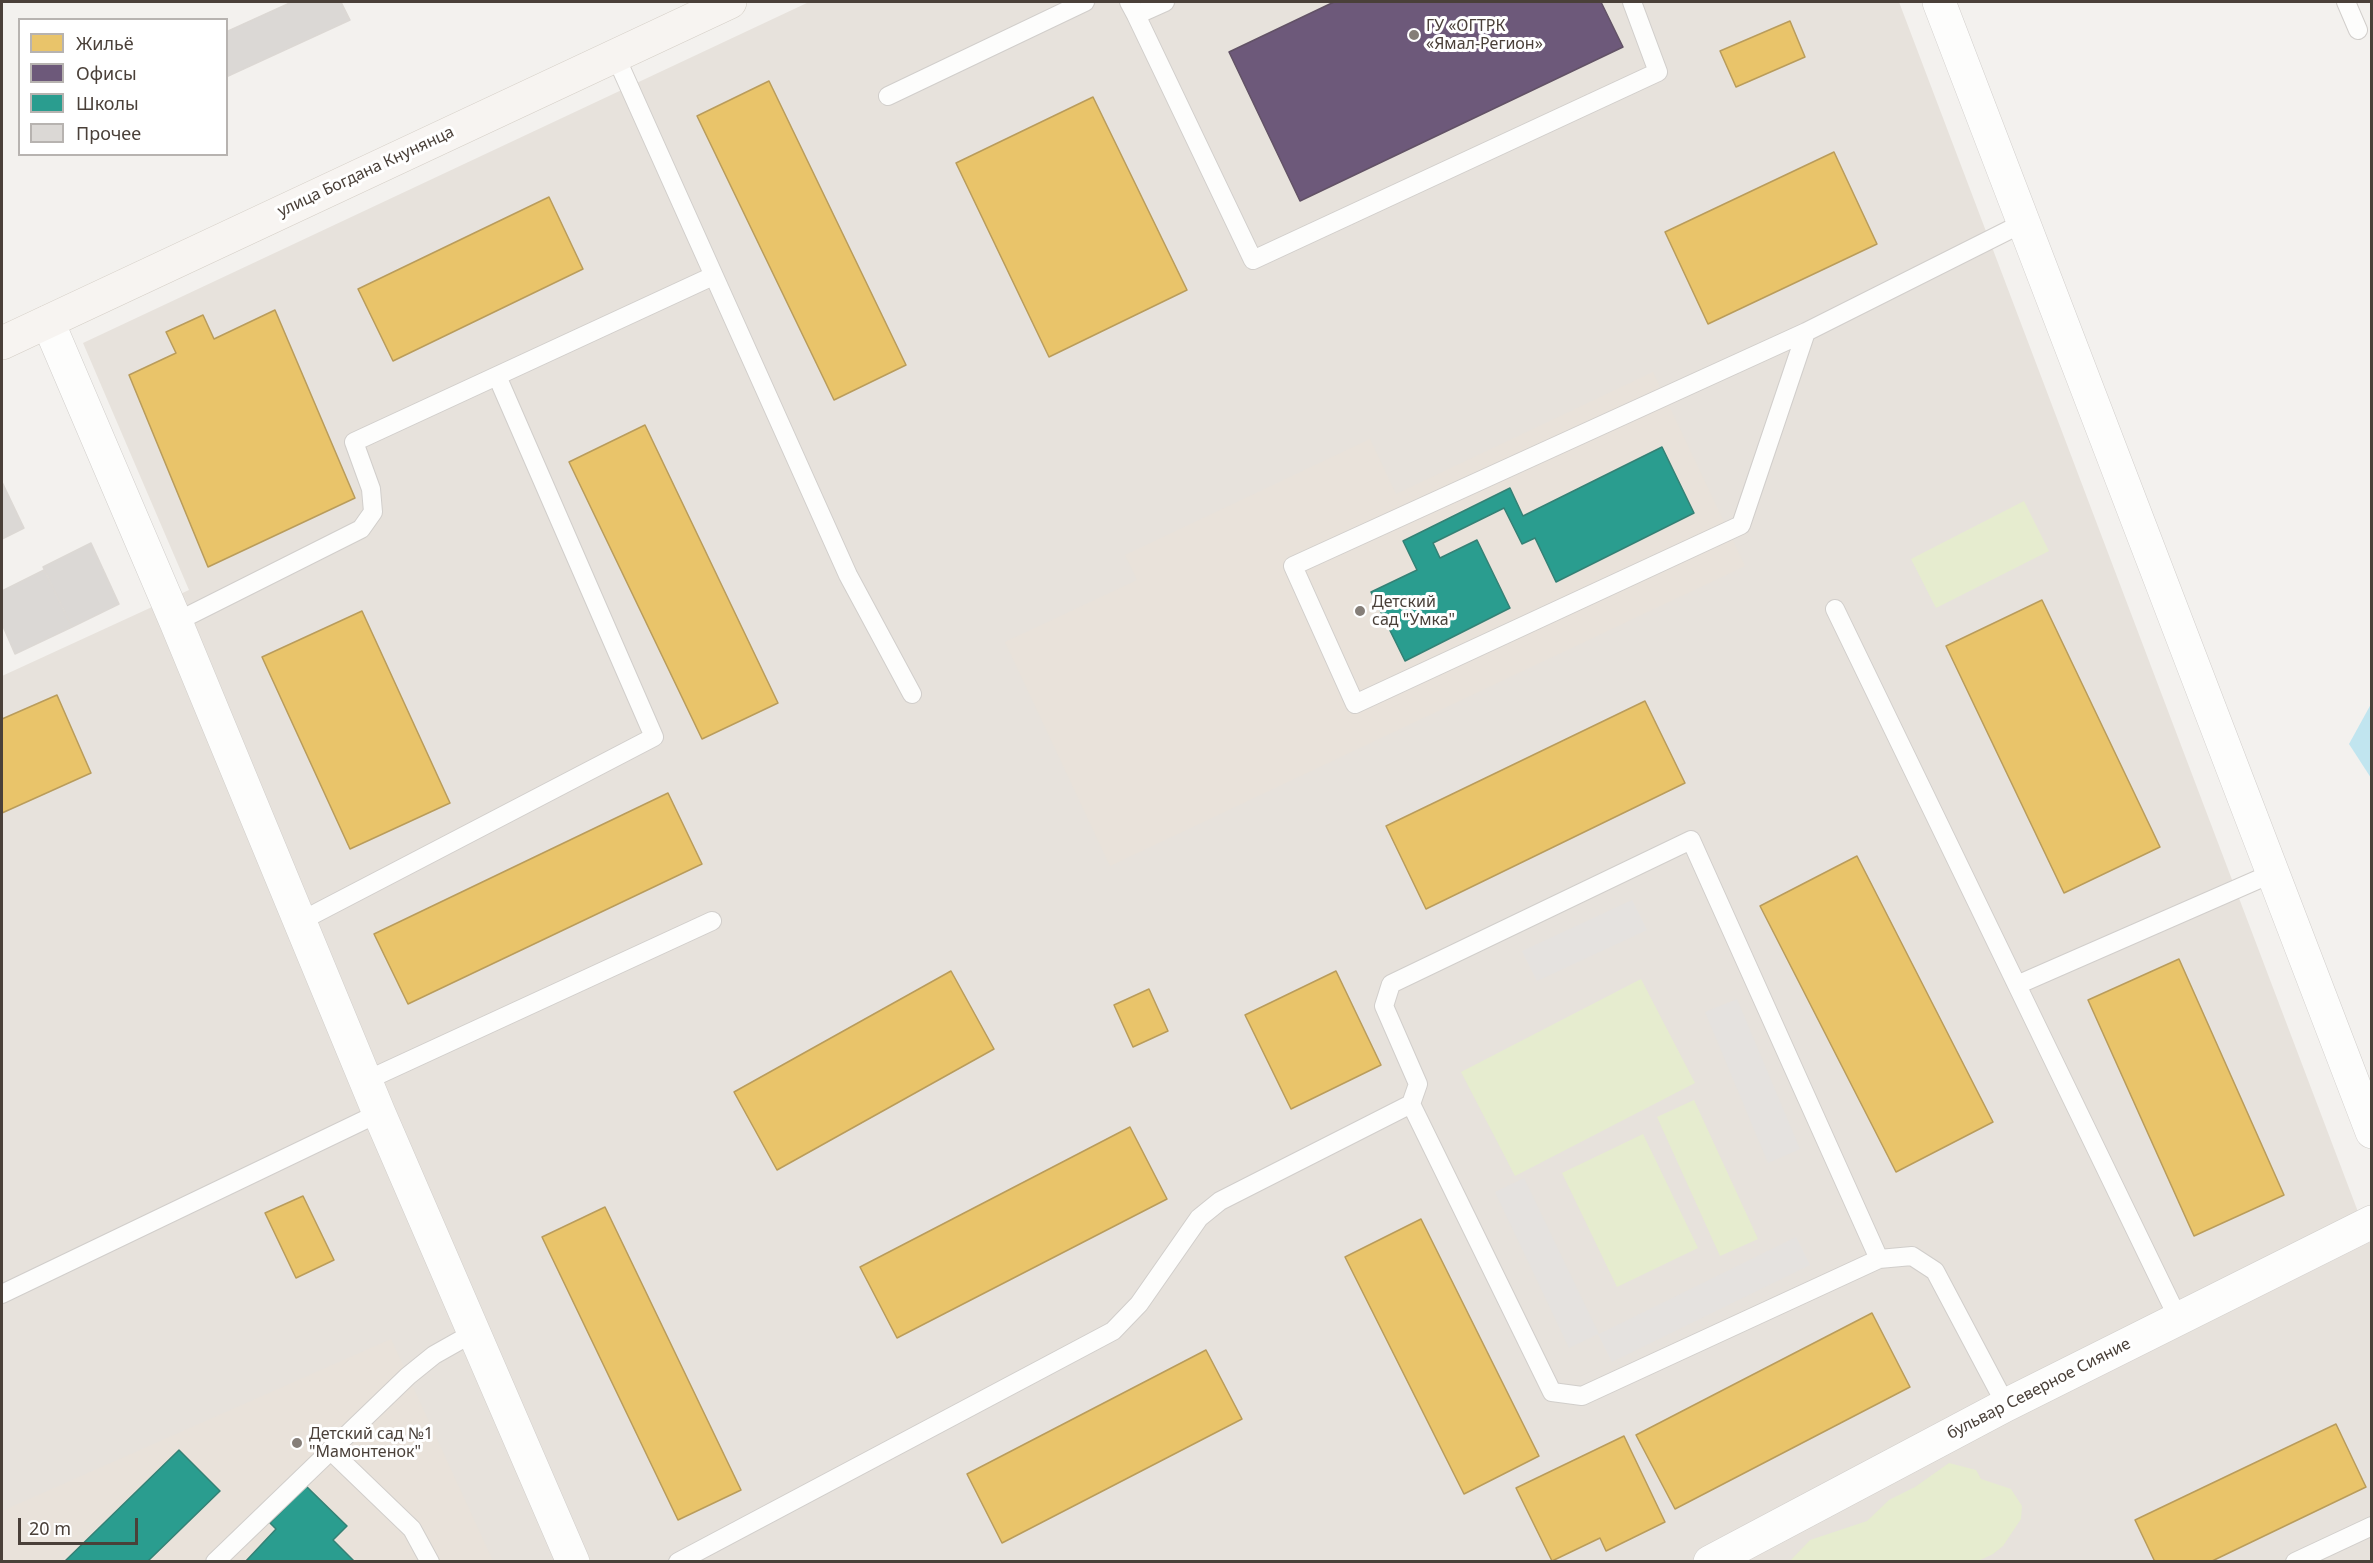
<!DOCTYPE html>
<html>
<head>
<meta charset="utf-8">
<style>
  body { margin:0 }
  #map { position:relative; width:2373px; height:1563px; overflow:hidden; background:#f3f1ee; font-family:"Noto Sans",sans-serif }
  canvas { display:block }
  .frame { position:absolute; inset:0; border:3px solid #4a4039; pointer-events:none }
  .legend { position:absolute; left:18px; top:18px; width:210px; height:138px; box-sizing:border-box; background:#fff; border:2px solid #b7b3b0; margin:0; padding:8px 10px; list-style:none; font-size:18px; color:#4a4039 }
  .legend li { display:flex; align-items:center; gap:12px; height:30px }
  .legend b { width:30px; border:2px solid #b7b3b0 }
  .scale { position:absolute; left:18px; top:1518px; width:120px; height:27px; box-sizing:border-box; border:3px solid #4a4039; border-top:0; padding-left:8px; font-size:18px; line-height:21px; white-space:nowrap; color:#4a4039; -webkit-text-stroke:4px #fff; paint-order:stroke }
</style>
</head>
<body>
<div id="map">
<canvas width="2373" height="1563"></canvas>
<div class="frame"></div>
<ul class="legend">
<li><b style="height:16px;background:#e9c46a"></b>Жильё</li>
<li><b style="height:16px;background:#6d597a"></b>Офисы</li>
<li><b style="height:16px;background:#2a9d8f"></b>Школы</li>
<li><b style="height:16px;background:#dbd8d5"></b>Прочее</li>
</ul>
<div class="scale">20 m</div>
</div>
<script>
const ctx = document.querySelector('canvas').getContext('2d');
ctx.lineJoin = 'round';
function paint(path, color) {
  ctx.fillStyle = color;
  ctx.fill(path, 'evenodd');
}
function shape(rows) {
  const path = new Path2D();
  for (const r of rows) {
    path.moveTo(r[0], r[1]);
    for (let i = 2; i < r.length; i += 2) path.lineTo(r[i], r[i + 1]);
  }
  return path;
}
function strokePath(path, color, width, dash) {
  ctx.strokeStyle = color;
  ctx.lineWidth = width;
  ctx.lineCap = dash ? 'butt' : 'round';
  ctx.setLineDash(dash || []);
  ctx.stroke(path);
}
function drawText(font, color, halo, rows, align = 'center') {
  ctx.font = font + ' "Noto Sans",sans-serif';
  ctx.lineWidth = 6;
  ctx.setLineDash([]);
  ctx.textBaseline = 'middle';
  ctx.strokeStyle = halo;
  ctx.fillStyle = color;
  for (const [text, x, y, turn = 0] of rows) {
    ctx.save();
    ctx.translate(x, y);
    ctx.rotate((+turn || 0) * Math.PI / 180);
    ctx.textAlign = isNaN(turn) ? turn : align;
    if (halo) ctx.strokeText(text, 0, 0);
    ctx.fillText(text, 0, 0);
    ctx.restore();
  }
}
paint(shape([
  [809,2,1899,2,2371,1246,2371,1561,2,1561,2,676,189,590,83,343]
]), '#e7e2dc');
paint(shape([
  [1653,372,1745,566,1110,866,1005,642,1137,580,1125,555,1370,439,1396,494],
  [391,1339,493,1561,2,1561,2,1511]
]), '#e9e2da');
paint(shape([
  [2024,501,2049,551,1936,608,1911,559],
  [1641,979,1695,1083,1515,1176,1461,1072],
  [1694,1100,1758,1239,1720,1256,1657,1117],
  [1643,1134,1698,1248,1617,1287,1562,1173],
  [1949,1463,1976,1470,1981,1479,2011,1489,2022,1506,2021,1519,2003,1546,1993,1554,1976,1562,1790,1561,1810,1540,1867,1521,1889,1500,1915,1487]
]), '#e6eccf');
paint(shape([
  [1632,900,1647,930,1537,981,1522,951],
  [1737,999,1800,1149,1768,1163,1705,1012],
  [1524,1178,1599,1334,1796,1237,1810,1265,1612,1362,1598,1334,1569,1348,1495,1192]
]), '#e5e2df');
paint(shape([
  [2371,704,2371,778,2349,744]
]), '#c1e5ef');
const homes = shape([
  [1790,21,1805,57,1736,87,1720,51,1790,21],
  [769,81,906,365,834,400,697,116,769,81],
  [1093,97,1187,290,1049,357,956,163,1093,97],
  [1834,152,1877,244,1708,324,1665,232,1834,152],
  [549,197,583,269,393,361,358,289,549,197],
  [275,310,355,498,208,567,129,375,176,353,166,332,203,315,214,339,275,310],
  [645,425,778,703,702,739,569,462,645,425],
  [2042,600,2160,847,2064,893,1946,646,2042,600],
  [362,611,450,803,350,849,262,657,362,611],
  [57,695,91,773,2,813,2,719,57,695],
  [1645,701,1685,783,1426,909,1386,826,1645,701],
  [668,793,702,864,408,1004,374,934,668,793],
  [1857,856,1993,1122,1896,1172,1760,906,1857,856],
  [2179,959,2284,1195,2194,1236,2088,1000,2179,959],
  [951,971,994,1049,777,1170,734,1092,951,971],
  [1336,971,1381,1065,1291,1109,1245,1015,1336,971],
  [1149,989,1168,1031,1133,1047,1114,1005,1149,989],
  [1130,1127,1167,1199,897,1338,860,1267,1130,1127],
  [303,1196,334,1260,296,1278,265,1213,303,1196],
  [605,1207,741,1490,678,1520,542,1237,605,1207],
  [1421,1219,1539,1456,1464,1494,1345,1257,1421,1219],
  [1872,1313,1910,1387,1675,1509,1636,1435,1872,1313],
  [1206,1350,1242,1419,1002,1543,967,1474,1206,1350],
  [2336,1424,2366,1487,2210,1562,2155,1562,2135,1520,2336,1424],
  [1624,1436,1665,1522,1606,1551,1600,1538,1552,1561,1516,1488,1624,1436]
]);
paint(homes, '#e9c46a');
strokePath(homes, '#b99c5b', 1.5);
const offices = shape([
  [1334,2,1601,2,1623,47,1300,201,1229,52,1334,2]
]);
paint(offices, '#6d597a');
strokePath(offices, '#625266', 1.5);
const schools = shape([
  [1662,447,1694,513,1556,582,1535,538,1522,544,1504,508,1433,543,1440,558,1477,540,1510,608,1405,661,1371,592,1417,570,1403,541,1510,488,1523,516,1662,447],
  [179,1450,220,1491,147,1562,64,1562,179,1450],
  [306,1486,347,1526,333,1540,355,1562,245,1562,276,1529,270,1523,306,1486]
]);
paint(schools, '#2a9d8f');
strokePath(schools, '#348175', 1.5);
const building = shape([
  [292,2,341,2,350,20,226,77,226,32,292,2],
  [2,482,24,528,2,539,2,482],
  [91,543,119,604,72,627,43,567,91,543],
  [44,570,72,627,15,654,2,624,2,591,44,570]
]);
paint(building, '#dbd8d5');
strokePath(building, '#dcd8d4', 1.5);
const service = shape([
  [1129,2,1136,15,1165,2],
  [2346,2,2358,30],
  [1136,15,1253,260,1658,72,1632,2],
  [615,55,848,575,912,694],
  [888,96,1085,2],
  [1806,332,1741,525,1355,704,1293,566,1806,332,2023,223],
  [1835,609,2178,1318],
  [176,622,361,529,373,512,371,489,354,442,713,276],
  [299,922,654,737,497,376],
  [2017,985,2273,873],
  [365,1081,712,921],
  [1411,1104,1418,1084,1384,1006,1391,984,1691,840,1879,1259],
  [2,1294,379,1113],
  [330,1450,412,1529,430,1562],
  [215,1562,408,1376,434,1355,473,1333],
  [678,1562,1113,1331,1139,1304,1199,1218,1220,1201,1411,1104,1552,1392,1582,1396,1879,1259,1912,1256,1935,1271,2006,1405],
  [2295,1562,2372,1526]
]);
const minor = shape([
  [48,322,176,622,379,1113,573,1562],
  [1710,1562,2006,1405,2372,1222]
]);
const tertiary = shape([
  [1939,2,2372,1132]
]);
const secondary = shape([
  [2,343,730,2]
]);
strokePath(service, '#d1cecb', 20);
strokePath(minor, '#d1cecb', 34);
strokePath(tertiary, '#d1cecb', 34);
strokePath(secondary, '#d4cec6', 34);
strokePath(service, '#fdfdfc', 18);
strokePath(minor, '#fdfdfc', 33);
strokePath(tertiary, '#fdfdfc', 33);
strokePath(secondary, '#f7f4f1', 33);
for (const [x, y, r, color] of [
  [1414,35,6,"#857e78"],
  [1360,611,6,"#857e78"],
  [297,1443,6,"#857e78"]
]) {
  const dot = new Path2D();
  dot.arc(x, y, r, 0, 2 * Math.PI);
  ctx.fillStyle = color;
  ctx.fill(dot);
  strokePath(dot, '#fff', 2);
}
drawText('16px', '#4a4039', '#fff', [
  ["ГУ «ОГТРК",1426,26],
  ["«Ямал-Регион»",1426,44],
  ["Детский",1372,602],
  ["сад \"Умка\"",1372,620],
  ["Детский сад №1",309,1434],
  ["\"Мамонтенок\"",309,1452]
], 'left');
drawText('16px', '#4a4039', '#fff', [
  ["улица Богдана Кнунянца",366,172,-25],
  ["бульвар Северное Сияние",2039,1389,-27]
]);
</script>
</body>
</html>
